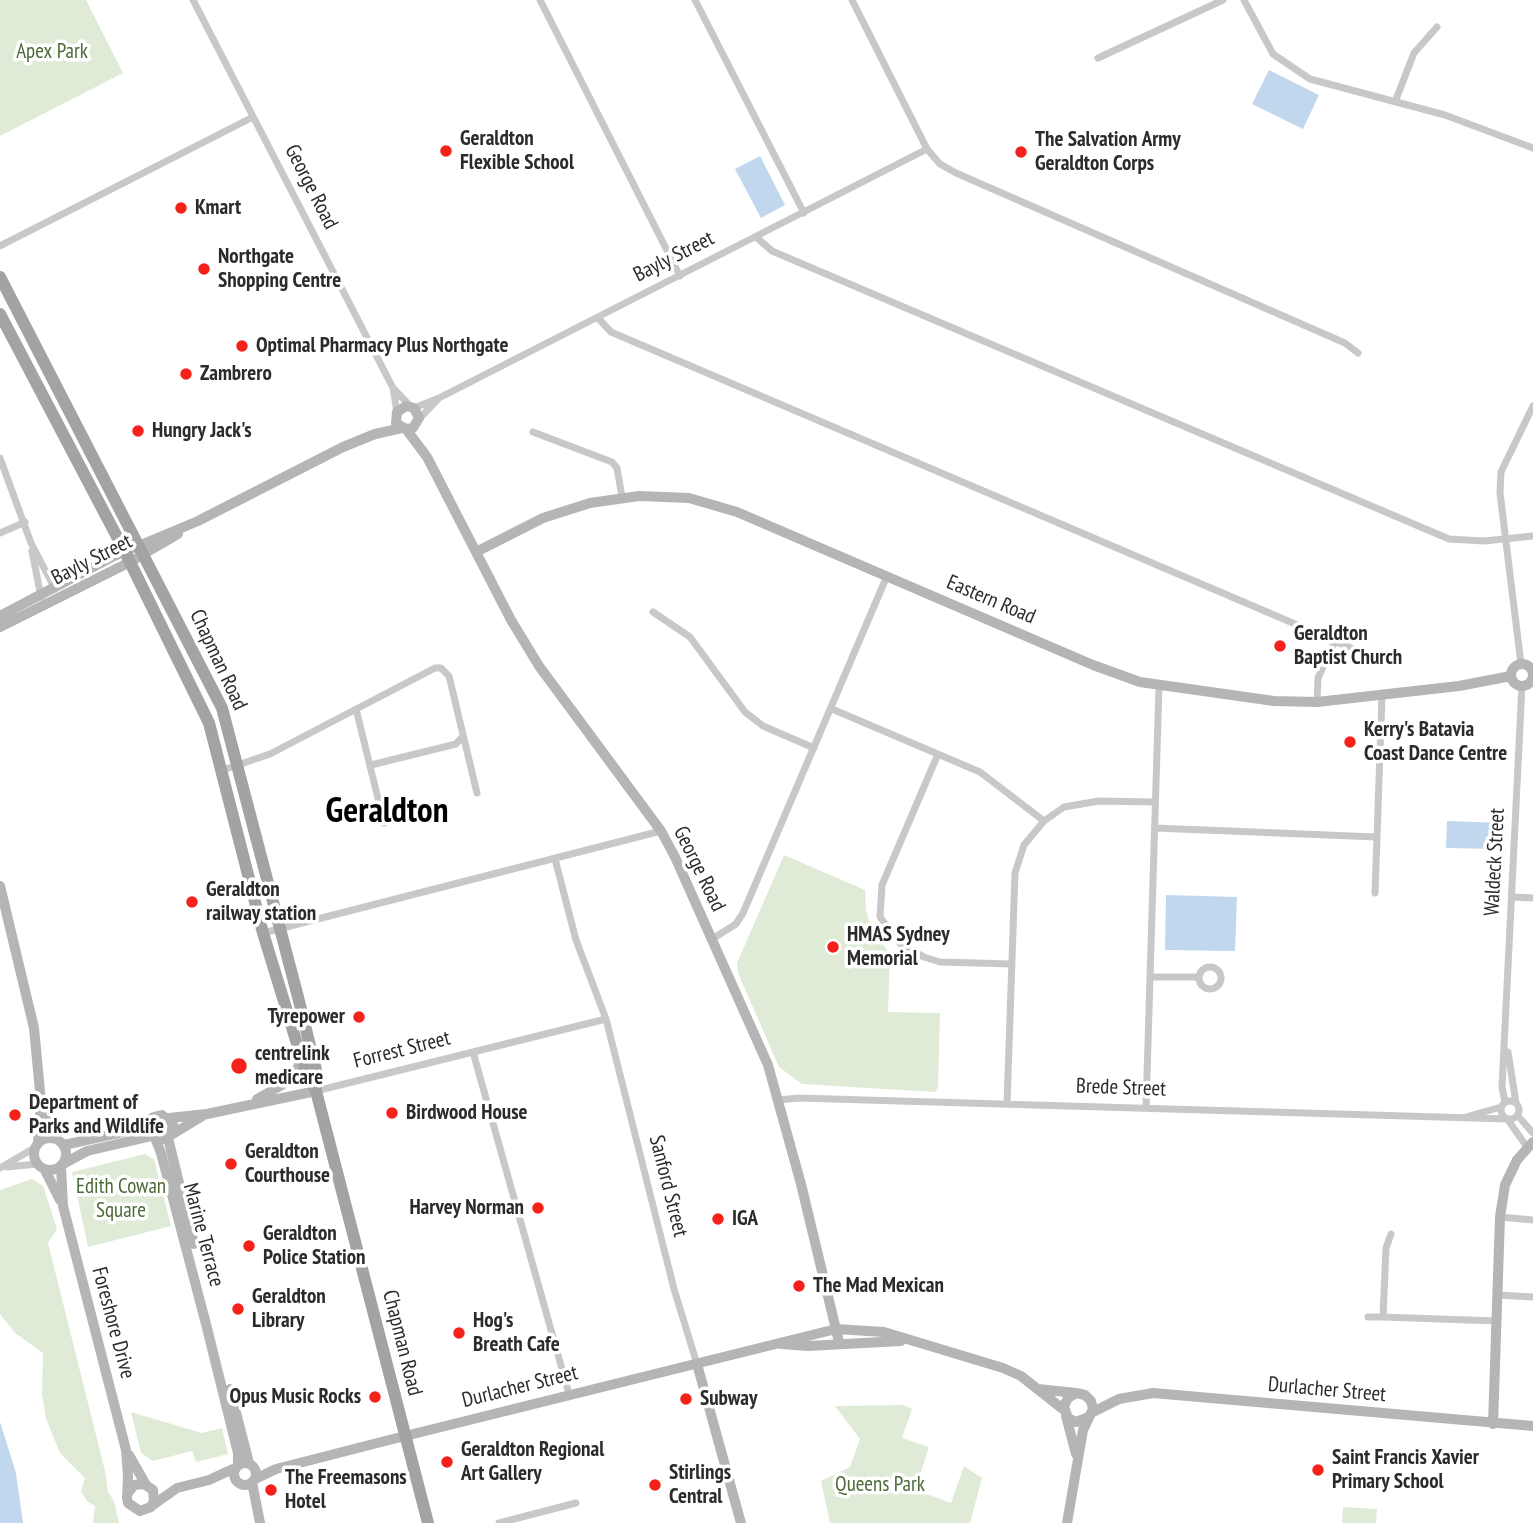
<!DOCTYPE html>
<html>
<head>
<meta charset="utf-8">
<style>
  body { margin:0 }
  canvas { display:block; background:#fff }
</style>
</head>
<body>
<canvas width="1533" height="1523"></canvas>
<script>
const ctx = document.querySelector('canvas').getContext('2d');
ctx.lineJoin = 'round';
function paint(path, color) {
  ctx.fillStyle = color;
  ctx.fill(path, 'evenodd');
}
function shape(rows) {
  const path = new Path2D();
  for (const r of rows) {
    if (r.length === 3) {
      path.moveTo(r[0] + r[2], r[1]);
      path.arc(r[0], r[1], r[2], 0, 2 * Math.PI);
      continue;
    }
    path.moveTo(r[0], r[1]);
    for (let i = 2; i < r.length; i += 2) path.lineTo(r[i], r[i + 1]);
  }
  return path;
}
function strokePath(path, color, width, dash) {
  ctx.strokeStyle = color;
  ctx.lineWidth = width;
  ctx.lineCap = dash ? 'butt' : 'round';
  ctx.setLineDash(dash || []);
  ctx.stroke(path);
}
function drawText(font, color, halo, rows, align = 'center') {
  ctx.font = font + ' "PT Sans Narrow",sans-serif';
  ctx.lineWidth = 7;
  ctx.setLineDash([]);
  ctx.textBaseline = 'middle';
  ctx.strokeStyle = halo;
  ctx.fillStyle = color;
  for (const [text, x, y, turn = 0] of rows) {
    ctx.save();
    ctx.translate(x, y);
    ctx.rotate((+turn || 0) * Math.PI / 180);
    ctx.textAlign = isNaN(turn) ? turn : align;
    if (halo) ctx.strokeText(text, 0, 0);
    ctx.fillText(text, 0, 0);
    ctx.restore();
  }
}
paint(shape([
  [0,0,86,0,123,73,0,136],
  [784,855,865,890,866,910,871,928,890,954,888,1012,940,1013,938,1087,935,1092,802,1084,779,1067,738,973,737,963],
  [145,1154,154,1159,171,1226,88,1247,72,1172],
  [32,1179,43,1186,57,1229,48,1243,105,1471,108,1492,114,1501,119,1523,93,1523,95,1506,87,1501,81,1491,85,1478,60,1453,46,1419,42,1394,43,1353,15,1333,0,1314,0,1190],
  [903,1405,912,1409,902,1438,929,1447,915,1490,951,1503,964,1466,982,1478,970,1523,830,1523,821,1481,850,1467,860,1439,835,1406],
  [131,1412,202,1433,222,1428,228,1454,196,1462,192,1451,153,1461,141,1453],
  [1343,1507,1377,1509,1376,1523,1342,1523]
]), '#dfebd7');
paint(shape([
  [1269,70,1319,95,1303,129,1252,104],
  [760,156,785,205,761,218,735,169],
  [1447,821,1503,823,1502,849,1446,848],
  [1166,895,1237,897,1235,951,1165,950],
  [0,1422,16,1473,23,1523,0,1523]
]), '#c0d7ed');
strokePath(shape([
  [193,0,393,388,410,406],
  [540,0,680,276],
  [695,0,804,213],
  [852,0,927,149,940,164,956,173,1345,343,1358,353],
  [1244,0,1273,54,1310,79,1445,115,1533,148],
  [1098,58,1223,0],
  [1395,102,1414,53,1437,27],
  [756,237,772,251,1449,539,1484,541,1533,536],
  [0,246,253,117],
  [598,318,611,332,1335,641,1318,678,1317,702],
  [393,388,397,412],
  [414,408,439,398,927,149],
  [418,420,438,399],
  [533,432,612,462,617,468,622,497],
  [0,458,31,543,55,589],
  [0,533,25,522],
  [32,551,41,597],
  [653,612,690,637,745,712,763,726,814,748],
  [1335,641,1366,655],
  [1521,664,1500,493,1501,472,1533,406],
  [356,709,384,823],
  [832,709,980,772,1044,821],
  [938,754,882,885,880,917,902,946,924,957,940,962,1011,964],
  [371,765,456,744,463,736],
  [223,770,270,754,435,668,441,668,449,676,477,793],
  [1155,828,1376,837],
  [555,859,576,940,606,1019,674,1289,697,1364],
  [1375,893,1382,696],
  [1513,897,1533,898],
  [263,933,661,831],
  [712,939,736,924,743,913,887,576],
  [1210,978,11],
  [1150,977,1199,977],
  [473,1052,569,1394],
  [1508,1052,1516,1103],
  [316,1091,606,1019],
  [779,1100,798,1098,1507,1119],
  [1510,1110,9],
  [1505,1102,1502,1087,1522,685],
  [1007,1104,1015,873,1024,845,1044,821,1064,807,1099,801,1155,802],
  [1146,1108,1159,686],
  [1518,1116,1533,1133],
  [1466,1117,1501,1107],
  [1508,1120,1527,1147],
  [7,1167,37,1164],
  [0,1168,36,1147],
  [1500,1217,1533,1220],
  [1391,1234,1386,1248,1383,1317,1497,1321],
  [1498,1295,1533,1297],
  [1368,1317,1383,1317],
  [499,1523,576,1503]
]), '#c8c8c8', 7);
strokePath(shape([
  [406,429,413,428,419,418,414,408,406,406,397,412,396,423,406,429,427,457,511,620,539,666,661,831,675,857,768,1065,801,1184,839,1342],
  [476,552,543,518,590,503,639,496,689,498,737,512,1093,665,1140,682,1274,701,1317,702,1459,686,1511,676],
  [0,616,112,557,198,521,343,447,375,434,402,428],
  [0,627,130,562,178,534],
  [1522,675,11],
  [0,886,34,1028,41,1102,38,1143],
  [257,1099,282,1085,293,1076,302,1060],
  [43,1108,56,1139],
  [169,1118,207,1114,316,1091],
  [171,1135,204,1115],
  [50,1154,16],
  [155,1138,161,1153,206,1324,238,1453,238,1465],
  [168,1138,194,1244],
  [64,1145,127,1131,154,1117,162,1115,173,1124,171,1135,161,1140,152,1136,149,1127,151,1120],
  [63,1164,87,1151,152,1136],
  [61,1167,63,1206,126,1450,128,1476,127,1498,128,1503,140,1511,151,1507,154,1501,153,1490,144,1484,134,1485,128,1493],
  [45,1170,60,1200],
  [781,1344,808,1346,901,1341],
  [697,1364,741,1523],
  [230,1389,249,1463],
  [1038,1389,1076,1393],
  [1091,1413,1119,1399,1153,1393,1533,1426],
  [1066,1416,1076,1454],
  [1493,1424,1500,1217,1505,1185,1517,1160,1533,1142],
  [129,1455,146,1485],
  [245,1474,11],
  [255,1479,276,1469,389,1440,836,1329,884,1332,1003,1368,1021,1376,1064,1410],
  [252,1482,260,1523],
  [153,1505,177,1488,209,1480,235,1468],
  [1067,1523,1083,1430,1093,1409,1091,1401,1085,1395,1076,1393,1068,1398,1064,1406,1068,1418,1076,1422,1089,1417]
]), '#b5b5b5', 10);
strokePath(shape([
  [0,277,222,708,298,997,317,1074,316,1091],
  [0,314,125,552,209,723,263,933,302,1060,316,1091,428,1523]
]), '#a3a3a3', 12);
for (const [x, y, r, color] of [
  [446,151,7,"#f5211b"],
  [1021,152,7,"#f5211b"],
  [181,208,7,"#f5211b"],
  [204,269,7,"#f5211b"],
  [242,346,7,"#f5211b"],
  [186,374,7,"#f5211b"],
  [138,431,7,"#f5211b"],
  [1280,646,7,"#f5211b"],
  [1350,742,7,"#f5211b"],
  [192,902,7,"#f5211b"],
  [833,947,7,"#f5211b"],
  [359,1017,7,"#f5211b"],
  [239,1066,9,"#f5211b"],
  [392,1113,7,"#f5211b"],
  [15,1115,7,"#f5211b"],
  [231,1164,7,"#f5211b"],
  [538,1208,7,"#f5211b"],
  [718,1219,7,"#f5211b"],
  [249,1246,7,"#f5211b"],
  [799,1286,7,"#f5211b"],
  [238,1309,7,"#f5211b"],
  [459,1333,7,"#f5211b"],
  [375,1397,7,"#f5211b"],
  [686,1399,7,"#f5211b"],
  [447,1462,7,"#f5211b"],
  [1318,1470,7,"#f5211b"],
  [655,1485,7,"#f5211b"],
  [271,1490,7,"#f5211b"]
]) {
  const dot = new Path2D();
  dot.arc(x, y, r, 0, 2 * Math.PI);
  ctx.fillStyle = color;
  ctx.fill(dot);
  strokePath(dot, '#fff', 2.5);
}
drawText('21px', '#496a36', '#fff', [
  ["Apex Park",52,52],
  ["Edith Cowan",121,1187],
  ["Square",121,1211],
  ["Queens Park",880,1485]
]);
drawText('bold 21px', '#2b2b2b', '#fff', [
  ["Geraldton",460,139],
  ["Flexible School",460,163],
  ["The Salvation Army",1035,140],
  ["Geraldton Corps",1035,164],
  ["Kmart",195,208],
  ["Northgate",218,257],
  ["Shopping Centre",218,281],
  ["Optimal Pharmacy Plus Northgate",256,346],
  ["Zambrero",200,374],
  ["Hungry Jack's",152,431],
  ["Geraldton",1294,634],
  ["Baptist Church",1294,658],
  ["Kerry's Batavia",1364,730],
  ["Coast Dance Centre",1364,754],
  ["Geraldton",206,890],
  ["railway station",206,914],
  ["HMAS Sydney",847,935],
  ["Memorial",847,959],
  ["Tyrepower",345,1017,"right"],
  ["centrelink",255,1054],
  ["medicare",255,1078],
  ["Department of",29,1103],
  ["Parks and Wildlife",29,1127],
  ["Birdwood House",406,1113],
  ["Geraldton",245,1152],
  ["Courthouse",245,1176],
  ["Harvey Norman",524,1208,"right"],
  ["IGA",732,1219],
  ["Geraldton",263,1234],
  ["Police Station",263,1258],
  ["The Mad Mexican",813,1286],
  ["Geraldton",252,1297],
  ["Library",252,1321],
  ["Hog's",473,1321],
  ["Breath Cafe",473,1345],
  ["Opus Music Rocks",361,1397,"right"],
  ["Subway",700,1399],
  ["Geraldton Regional",461,1450],
  ["Art Gallery",461,1474],
  ["Saint Francis Xavier",1332,1458],
  ["Primary School",1332,1482],
  ["Stirlings",669,1473],
  ["Central",669,1497],
  ["The Freemasons",285,1478],
  ["Hotel",285,1502]
], 'left');
drawText('21px', '#2b2b2b', '#fff', [
  ["George Road",311,187,63],
  ["Bayly Street",674,257,-27],
  ["Bayly Street",92,560,-27],
  ["Eastern Road",991,600,23],
  ["Chapman Road",218,660,65],
  ["Waldeck Street",1495,862,-87],
  ["George Road",699,869,64],
  ["Forrest Street",402,1050,-14],
  ["Brede Street",1121,1088,2],
  ["Sanford Street",668,1186,76],
  ["Marine Terrace",203,1235,75],
  ["Foreshore Drive",113,1323,75],
  ["Chapman Road",402,1343,76],
  ["Durlacher Street",520,1387,-14],
  ["Durlacher Street",1327,1390,5]
]);
drawText('bold 35px', '#000', '#fff', [
  ["Geraldton",387,812]
]);
</script>
</body>
</html>
